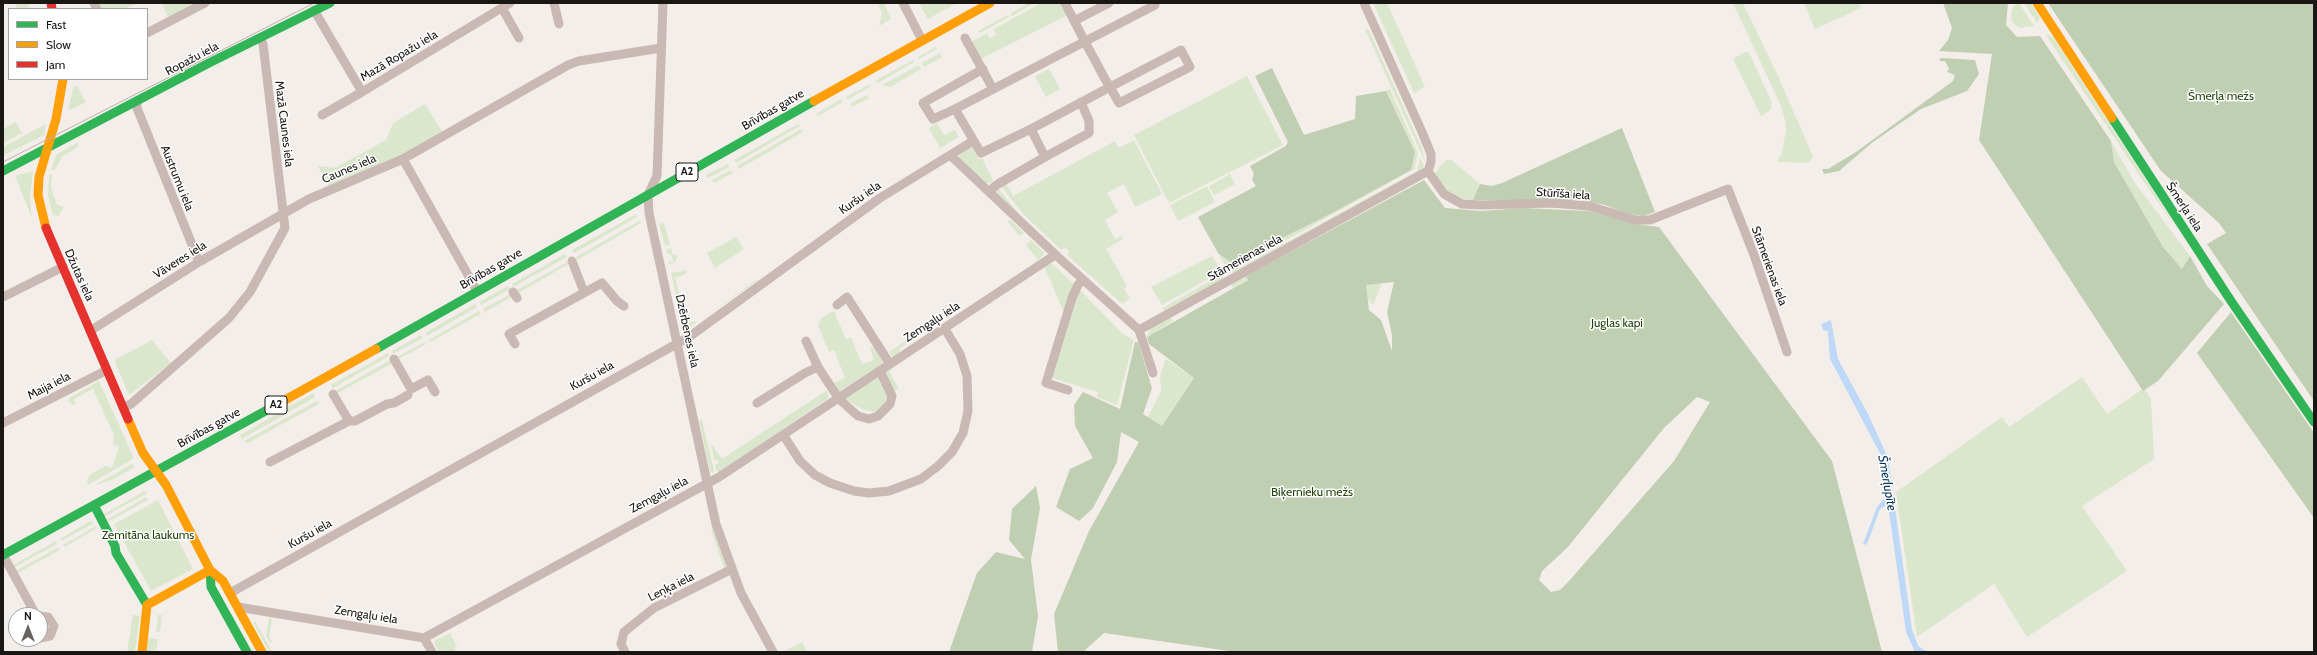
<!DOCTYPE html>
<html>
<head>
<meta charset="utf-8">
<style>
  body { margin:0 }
  #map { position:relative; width:2317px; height:655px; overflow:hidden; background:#f4eeea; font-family:Cabin,sans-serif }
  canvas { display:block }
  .frame { position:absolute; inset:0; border:4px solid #191614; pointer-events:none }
  .legend { position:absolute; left:8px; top:8px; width:140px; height:72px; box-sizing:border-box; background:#fff; border:1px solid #a3a2a1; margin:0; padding:5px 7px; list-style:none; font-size:12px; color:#191614 }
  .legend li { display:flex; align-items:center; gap:8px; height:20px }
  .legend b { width:20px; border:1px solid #a3a2a1 }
  .north { position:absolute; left:8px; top:607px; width:40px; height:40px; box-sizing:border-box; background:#fff; border:1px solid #a3a2a1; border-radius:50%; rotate:0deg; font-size:11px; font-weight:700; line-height:16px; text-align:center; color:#191614 }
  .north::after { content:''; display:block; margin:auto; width:14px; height:18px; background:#66625f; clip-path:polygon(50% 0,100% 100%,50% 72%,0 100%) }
</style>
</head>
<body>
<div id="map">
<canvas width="2317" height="655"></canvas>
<div class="frame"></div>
<ul class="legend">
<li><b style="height:5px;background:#30b455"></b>Fast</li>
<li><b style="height:5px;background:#ff9f0a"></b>Slow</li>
<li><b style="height:5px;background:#e5322d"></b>Jam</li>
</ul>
<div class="north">N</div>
</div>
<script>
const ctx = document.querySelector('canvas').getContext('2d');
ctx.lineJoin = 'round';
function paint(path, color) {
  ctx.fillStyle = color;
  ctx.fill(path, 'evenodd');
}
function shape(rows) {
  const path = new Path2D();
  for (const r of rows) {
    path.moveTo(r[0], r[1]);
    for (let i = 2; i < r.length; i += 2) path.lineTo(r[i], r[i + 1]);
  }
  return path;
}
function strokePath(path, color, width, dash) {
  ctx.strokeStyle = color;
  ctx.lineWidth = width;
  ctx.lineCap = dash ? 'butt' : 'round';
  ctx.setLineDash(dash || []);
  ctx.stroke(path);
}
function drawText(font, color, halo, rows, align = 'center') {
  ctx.font = font + ' Cabin,sans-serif';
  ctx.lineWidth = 3;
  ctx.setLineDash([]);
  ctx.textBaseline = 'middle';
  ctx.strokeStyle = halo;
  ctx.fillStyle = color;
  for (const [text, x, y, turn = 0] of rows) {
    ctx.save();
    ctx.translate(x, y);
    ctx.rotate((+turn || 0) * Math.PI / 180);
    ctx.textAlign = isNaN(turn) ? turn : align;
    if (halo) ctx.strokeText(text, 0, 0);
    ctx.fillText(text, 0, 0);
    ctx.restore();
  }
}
paint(shape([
  [18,3,29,3,28,9,14,9],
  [97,3,139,3,124,9,99,9],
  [162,3,201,3,169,19],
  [878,3,884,3,891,19,879,26,882,13],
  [919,3,957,3,928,19],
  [1029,3,1035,3,1012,16,1011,13],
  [1041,3,1062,3,1068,15,981,59,971,42,987,33,990,38,996,35,994,29],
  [1373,3,1387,3,1425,87,1414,93],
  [1733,3,1743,3,1778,76,1812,154,1813,157,1808,163,1777,162,1782,153,1786,130,1785,120,1781,106],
  [1804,3,1859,3,1861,8,1815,29],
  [2016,3,2019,3,2034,26,2020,28,2015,25,2011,20,2011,11],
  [2024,3,2031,3,2040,18,2037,23],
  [1007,15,1009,17,980,33,978,31],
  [1365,29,1369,30,1422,148,1425,162],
  [2045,34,2053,37,2183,237,2150,191],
  [936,47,937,49,919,59,918,57],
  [1745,52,1749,52,1772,103,1771,110,1761,116,1733,59],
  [940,53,942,57,924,67,922,63],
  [913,60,914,62,878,83,876,80],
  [919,65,921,69,890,87,882,85],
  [1049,69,1060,89,1046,97,1035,76],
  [1247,76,1283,145,1169,203,1134,135],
  [870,84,871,86,847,100,846,97],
  [74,86,77,86,86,102,71,110,68,109],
  [1390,89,1418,153,1414,169,1243,264,1227,269,1218,253,1325,204,1415,152,1386,91],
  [867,95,869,98,852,107,851,103],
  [841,99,843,102,818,116,816,114],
  [425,104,443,133,404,155,328,186,318,166,335,168,386,140,393,123],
  [16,122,22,133,3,143,3,129],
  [937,123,944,135,955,130,959,137,940,148,929,128],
  [46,124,44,135,4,155,3,147],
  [798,124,800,126,736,163,734,160],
  [801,129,803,132,739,169,737,166],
  [1134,140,1162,194,1135,207,1124,184,1107,193,1118,212,1105,220,1115,239,1121,236,1123,239,1106,249,1127,286,1124,288,1130,299,1122,304,1067,255,1069,251,1065,248,1061,250,1024,215,1001,186,1006,183,1013,196,1115,141,1119,148],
  [2111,141,2135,183,2190,256,2182,269,2163,247,2114,162],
  [78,142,78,147,62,157,55,170,51,170,56,155],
  [971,144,979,159,982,158,994,183,986,183,959,159,959,154],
  [1420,158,1424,166,1422,170,1235,273,1228,272,1243,266,1417,171],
  [1446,160,1452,160,1480,184,1473,200,1460,198,1450,194,1437,179,1436,173,1441,164,1442,165],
  [728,164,729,167,708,178,706,175],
  [731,170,733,173,714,183,712,180],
  [33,171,30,197,32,218,15,176],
  [49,174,52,174,51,187,57,205,64,207,58,216,53,215,48,196],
  [1230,174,1235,184,1214,195,1209,186],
  [1207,186,1215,202,1178,221,1170,205],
  [998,188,1017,211,1017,212,996,193],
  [636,214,637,217,574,253,572,250],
  [1011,220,1024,233,1025,233,1019,236,1007,221],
  [639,221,641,223,577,260,576,257],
  [664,223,670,245,665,246,659,224],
  [736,237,744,249,715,268,707,253],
  [1031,240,1045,253,1036,262,1037,259,1026,245],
  [671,248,673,255,677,255,677,258,674,263,669,264,668,262,673,261,671,254,667,254,666,250],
  [565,254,567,257,513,287,512,284],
  [1212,256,1222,271,1162,305,1151,287],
  [569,261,570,263,517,294,515,291],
  [1049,261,1074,284,1064,313,1044,266],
  [686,270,687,273,675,278,681,299,677,300,671,273],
  [1223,274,1223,280,1165,312,1162,308],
  [1246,276,1248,279,1233,288,1231,284],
  [1371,278,1382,283,1373,305,1361,292],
  [756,280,757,281,684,331,678,303,682,301,690,317,687,319,688,323,695,321,696,323],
  [508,286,510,289,481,305,479,302],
  [1080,290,1123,334,1134,340,1117,405,1097,397,1098,392,1052,378,1072,309],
  [512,293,513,296,485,312,483,309],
  [475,304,477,307,427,336,425,333],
  [479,311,481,314,430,342,429,340],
  [834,311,846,339,851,337,862,364,874,360,870,348,875,346,883,360,882,364,840,391,837,391,834,383,845,378,834,350,829,352,818,325,822,317],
  [1170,317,1173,321,1147,337,1150,328],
  [935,321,937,323,900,348,899,352,893,357,889,352],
  [421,335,423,338,393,354,392,351],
  [152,340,171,363,129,395,114,360],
  [425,342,426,344,397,360,395,358],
  [388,353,389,356,333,388,331,385],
  [906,358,889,371,899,389,893,391,886,373,887,370],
  [1166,359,1194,378,1162,426,1148,417,1161,391,1160,376],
  [391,360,393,363,336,394,335,391],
  [879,377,890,395,889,401,879,411,874,412,864,410,845,399],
  [2082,377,2107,414,2144,388,2151,399,2154,459,2082,506,2127,571,2027,637,1994,584,1917,637,1896,492,2002,417,2009,427],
  [99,381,133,456,133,459,88,485,87,480,90,475,105,466,112,468,119,446,113,444,114,435,93,389,74,399,76,404,74,405,68,402,69,398],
  [827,390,829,398,719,472,716,470,715,464,719,463,718,460,714,460,711,443,722,459],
  [313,393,315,397,242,439,240,435],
  [317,401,319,404,246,444,244,441],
  [702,420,714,470,713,473,710,472,699,421],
  [132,464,135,467,114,479,93,486],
  [145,491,146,494,103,517,102,515],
  [146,497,148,500,106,523,105,521],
  [158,500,193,569,151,591,114,524],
  [90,521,94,523,61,541,60,539],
  [96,526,97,528,65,547,63,545],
  [714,528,727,566,724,568,711,530],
  [56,541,57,544,13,568,13,565],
  [59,547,60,550,16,574,15,571],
  [133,615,140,616,135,652,127,652],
  [158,615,162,615,160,632,156,632],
  [269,617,272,619,269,637,272,641,270,643,266,636],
  [40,618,45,618,51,631,40,636],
  [255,621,272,652,269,652,253,622],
  [450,633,457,647,454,648,456,652,439,652,434,643,435,640],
  [148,638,158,639,156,652,146,652],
  [802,642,807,652,786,652,785,651]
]), '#dbe7cd');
paint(shape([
  [1943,3,2008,3,2006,25,2017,37,2040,36,2111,141,2114,162,2163,247,2182,269,2190,256,2207,286,2224,304,2158,381,2143,391,1979,140,1992,54,1939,51,1948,40,1952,28],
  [2048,3,2314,3,2314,401,2207,244,2226,233,2219,223,2161,171],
  [1941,58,1975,60,1979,74,1967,91,1921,109,1873,142,1839,171,1824,174,1822,169,1828,169,1856,152,1953,81,1955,75,1947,72,1949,69,1945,61,1939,61],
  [1272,68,1304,135,1355,119,1356,96,1386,91,1415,152,1411,170,1330,214,1232,263,1218,253,1198,217,1256,186,1252,180,1254,174,1250,166,1286,146,1288,142,1255,76],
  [1622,128,1655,212,1644,216,1628,214,1605,205,1580,200,1473,200,1480,184,1492,186,1502,183],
  [1424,180,1445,208,1481,211,1523,208,1589,211,1642,225,1659,227,1832,461,1882,652,1236,652,1104,633,1083,652,1058,652,1054,614,1089,531,1139,442,1121,432,1117,462,1093,508,1079,521,1056,507,1070,469,1093,458,1075,426,1074,405,1083,392,1120,409,1135,342,1138,342,1152,388,1143,414,1162,426,1194,378,1149,344,1147,337,1248,280,1246,276],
  [1394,282,1387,312,1392,335,1392,351,1381,320,1369,310,1366,285],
  [1697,397,1710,402,1674,461,1569,581,1560,590,1551,592,1539,580,1542,571,1567,548,1664,428],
  [2231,312,2314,433,2314,518,2197,353],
  [1036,486,1040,508,1031,560,1038,616,1032,652,949,652,977,573,996,552,1025,559,1009,540,1012,509]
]), '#c0ceb1');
paint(shape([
  [1831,320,1838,359,1868,414,1888,458,1912,629,1918,646,1928,652,1915,652,1906,632,1888,504,1880,509,1869,539,1866,545,1863,544,1877,507,1886,496,1882,457,1830,359,1828,331,1823,330,1821,324]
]), '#bed8f7');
strokePath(shape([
  [94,3,97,9],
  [554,3,559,24],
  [663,3,657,176,648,195,649,213,716,524,741,593,773,652],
  [903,3,922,40],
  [502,8,519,38],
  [314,10,362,92,510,3],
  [1074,21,1109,3],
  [147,33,205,3],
  [965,38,993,89],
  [137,102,137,108,199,262],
  [955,109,933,119,923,103,983,69],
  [322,115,362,92],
  [1031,129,1110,87,1181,50,1190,67,1119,103,1110,87,1105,79,1084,40,1065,3],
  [950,155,1058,257,1139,330],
  [1045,157,1089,133,1089,121,1081,102],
  [403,159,477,291],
  [1428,171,1444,194,1462,204,1482,205,1551,203,1589,206,1635,220,1650,220,1660,216,1728,189,1754,255,1787,352],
  [989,191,998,184,1045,157,1031,129,981,153,955,109,1155,5,1154,3],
  [572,261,584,292],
  [513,292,517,298],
  [3,297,63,267],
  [837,305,847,297,890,364],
  [1139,330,1428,171,1431,162,1431,154,1422,132,1364,3],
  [1139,330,1153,373],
  [90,331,199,262,309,199,403,159,568,65,579,61,661,48],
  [806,341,818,367,839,399,858,416,869,419,878,416,890,404,892,396,880,371],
  [515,344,509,334,602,283,617,301,624,306],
  [394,359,411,389,428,380,435,392],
  [1068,390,1046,383,1072,298,1078,285,1083,280],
  [333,394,349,421,355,421,387,404,394,403,408,395],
  [757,403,805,373,818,367],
  [123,408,131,404,229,318,250,292,285,228,263,44,260,38],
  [3,423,107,370],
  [784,436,800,461,815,475,830,483,854,491,869,493,889,491,921,479,938,466,952,452,963,433,968,411,967,376,960,354,945,329],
  [270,462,349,421],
  [3,555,36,615],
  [230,593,689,337,880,198,973,141],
  [238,607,424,638,719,477,1055,255],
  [40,616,48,617,54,626,50,636,40,638],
  [424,638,432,652],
  [625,652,621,644,624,632,654,608,732,569]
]), '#c9b8b4', 9);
strokePath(shape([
  [2112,118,2231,301,2314,422],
  [3,171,209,63,330,3],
  [376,349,814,101],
  [94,505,115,546,116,553,147,605],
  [3,555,269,409],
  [210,570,211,587,247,652]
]), '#30b455', 9);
strokePath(shape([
  [2037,3,2112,118],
  [814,101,990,3],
  [46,228,38,195,39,177,56,119,63,79],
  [269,409,376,349],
  [128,419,143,453,166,485,210,570,223,581,262,652],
  [147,605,210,570],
  [142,652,147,605]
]), '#ff9f0a', 9);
strokePath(shape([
  [51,3,52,9],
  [46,228,128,419]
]), '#e5322d', 9);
strokePath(shape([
  [3,162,314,3]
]), '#bbb1ae', 1);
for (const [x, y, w] of [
  [687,172,22],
  [276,405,22]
]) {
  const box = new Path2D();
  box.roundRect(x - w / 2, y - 9, w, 18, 3);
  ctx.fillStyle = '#fff';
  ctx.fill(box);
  strokePath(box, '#191614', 1);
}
drawText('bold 11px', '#191614', null, [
  ["A2",687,172],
  ["A2",276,405]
]);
drawText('12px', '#191614', '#fff', [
  ["Mazā Ropažu iela",399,56,-31],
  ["Ropažu iela",192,59,-28],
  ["Brīvības gatve",773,110,-30],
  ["Mazā Caunes iela",284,124,83],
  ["Caunes iela",349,169,-23],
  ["Austrumu iela",177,178,68],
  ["Stūrīša iela",1563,194,4],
  ["Kuršu iela",860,198,-35],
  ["Šmerļa iela",2184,207,57],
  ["Stāmerienas iela",1245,258,-29],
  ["Vāveres iela",180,260,-32],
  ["Stāmerienas iela",1769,266,70],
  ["Brīvības gatve",491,269,-30],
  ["Džutas iela",79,275,66],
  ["Zemgaļu iela",932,322,-33],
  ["Dzērbenes iela",687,331,78],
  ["Kuršu iela",592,376,-29],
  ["Maija iela",49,386,-27],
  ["Brīvības gatve",209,428,-29],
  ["Zemgaļu iela",659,495,-28],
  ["Kuršu iela",310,534,-29],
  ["Leņķa iela",671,587,-27],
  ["Zemgaļu iela",366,615,9]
]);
drawText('12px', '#25420c', '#fff', [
  ["Šmerļa mežs",2221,96],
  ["Juglas kapi",1617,323],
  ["Biķernieku mežs",1312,492],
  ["Zemitāna laukums",148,535]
]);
drawText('italic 13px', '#08335c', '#fff', [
  ["Šmerļupīte",1887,483,80]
]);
</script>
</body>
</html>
